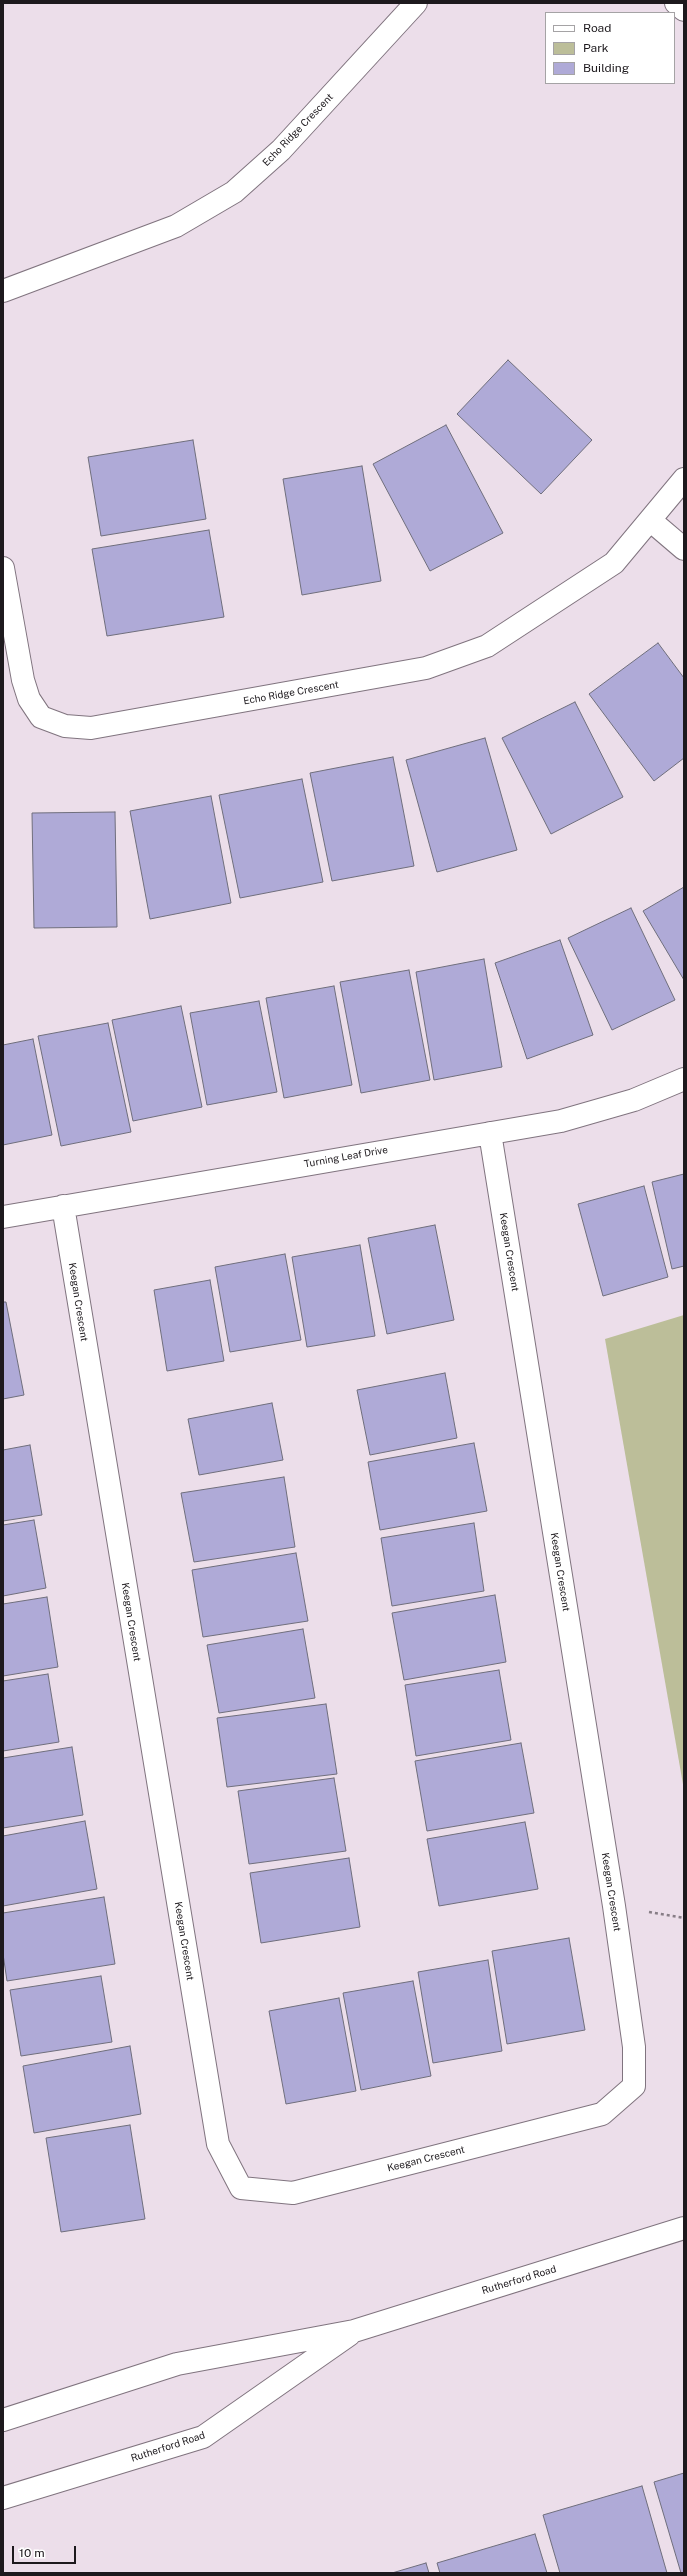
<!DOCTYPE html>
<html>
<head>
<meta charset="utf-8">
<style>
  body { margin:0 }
  #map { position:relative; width:687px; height:2576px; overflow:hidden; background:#ecdeea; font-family:"Public Sans",sans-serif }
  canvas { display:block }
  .frame { position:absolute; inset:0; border:4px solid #1d191d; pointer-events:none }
  .legend { position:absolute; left:545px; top:12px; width:130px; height:72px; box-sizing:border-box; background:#fff; border:1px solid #a5a3a5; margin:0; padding:5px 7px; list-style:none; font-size:12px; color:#1d191d }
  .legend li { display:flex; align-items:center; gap:8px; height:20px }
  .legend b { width:20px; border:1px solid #a5a3a5 }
  .scale { position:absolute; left:12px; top:2546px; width:64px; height:18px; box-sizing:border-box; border:2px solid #1d191d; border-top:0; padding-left:5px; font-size:12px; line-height:14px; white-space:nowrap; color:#1d191d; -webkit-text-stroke:3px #fff; paint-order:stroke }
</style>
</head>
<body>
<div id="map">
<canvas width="687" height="2576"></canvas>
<div class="frame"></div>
<ul class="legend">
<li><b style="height:5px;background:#fff"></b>Road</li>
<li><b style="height:11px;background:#bcbe99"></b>Park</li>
<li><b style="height:11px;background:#afaad7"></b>Building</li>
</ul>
<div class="scale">10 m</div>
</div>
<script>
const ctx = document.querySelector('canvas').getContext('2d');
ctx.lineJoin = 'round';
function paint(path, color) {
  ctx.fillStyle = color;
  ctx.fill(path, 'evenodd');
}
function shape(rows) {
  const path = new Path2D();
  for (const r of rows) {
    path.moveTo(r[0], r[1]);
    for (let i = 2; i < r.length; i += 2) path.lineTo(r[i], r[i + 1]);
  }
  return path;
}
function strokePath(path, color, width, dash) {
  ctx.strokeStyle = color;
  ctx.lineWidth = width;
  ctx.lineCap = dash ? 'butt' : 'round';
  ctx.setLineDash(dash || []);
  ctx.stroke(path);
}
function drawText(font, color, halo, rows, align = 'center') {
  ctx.font = font + ' "Public Sans",sans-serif';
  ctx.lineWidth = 4;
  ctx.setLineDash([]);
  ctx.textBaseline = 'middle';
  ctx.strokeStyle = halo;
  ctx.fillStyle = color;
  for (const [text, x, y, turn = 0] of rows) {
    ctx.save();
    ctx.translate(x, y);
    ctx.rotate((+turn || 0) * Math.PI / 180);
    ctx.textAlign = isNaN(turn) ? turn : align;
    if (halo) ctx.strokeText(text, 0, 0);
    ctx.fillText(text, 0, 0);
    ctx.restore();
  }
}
paint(shape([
  [684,1315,684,1790,605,1339]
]), '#bcbe99');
const building = shape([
  [508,360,592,440,541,494,457,414,508,360],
  [446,425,503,533,430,571,373,464,446,425],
  [193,440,206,519,101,536,88,457,193,440],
  [362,466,381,581,302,595,283,479,362,466],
  [209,530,224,617,107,636,92,549,209,530],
  [658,643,684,678,684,758,654,781,589,694,658,643],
  [575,702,623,797,551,834,502,738,575,702],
  [485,738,517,850,437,872,406,760,485,738],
  [393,757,414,866,332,881,310,773,393,757],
  [302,779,323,882,240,898,219,795,302,779],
  [211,796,231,903,150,919,130,811,211,796],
  [115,812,117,927,34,928,32,813,115,812],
  [684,887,684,980,643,911,684,887],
  [631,908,675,1000,612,1030,568,938,631,908],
  [560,940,593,1035,527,1059,495,963,560,940],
  [484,959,502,1067,434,1080,416,972,484,959],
  [409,970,430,1080,361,1093,340,982,409,970],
  [334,986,352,1085,284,1098,266,998,334,986],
  [259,1001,277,1092,207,1105,190,1013,259,1001],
  [181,1006,202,1107,133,1121,112,1020,181,1006],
  [108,1023,131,1132,61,1146,38,1036,108,1023],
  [33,1039,52,1135,3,1145,3,1045,33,1039],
  [684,1174,684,1266,672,1269,652,1182,684,1174],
  [644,1186,668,1277,603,1296,578,1204,644,1186],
  [435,1225,454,1320,387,1334,368,1238,435,1225],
  [360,1245,375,1336,307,1347,292,1257,360,1245],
  [285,1254,301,1340,230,1352,215,1267,285,1254],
  [210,1280,224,1361,167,1371,154,1290,210,1280],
  [3,1302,6,1302,24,1395,3,1399,3,1302],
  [445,1373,457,1438,370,1455,357,1390,445,1373],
  [272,1403,283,1460,199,1475,188,1419,272,1403],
  [474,1443,487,1511,380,1530,368,1462,474,1443],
  [30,1445,42,1515,3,1521,3,1450,30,1445],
  [284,1477,295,1547,194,1562,181,1493,284,1477],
  [34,1520,46,1588,3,1596,3,1525,34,1520],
  [474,1523,484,1591,392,1606,381,1538,474,1523],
  [296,1553,308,1621,203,1637,192,1570,296,1553],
  [495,1595,506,1662,404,1680,392,1613,495,1595],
  [47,1597,58,1667,3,1676,3,1604,47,1597],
  [303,1629,315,1698,219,1713,207,1645,303,1629],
  [499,1670,511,1740,416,1756,405,1685,499,1670],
  [48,1674,59,1742,3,1751,3,1681,48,1674],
  [326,1704,337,1774,227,1787,217,1718,326,1704],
  [521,1743,534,1813,427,1831,415,1761,521,1743],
  [72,1747,83,1815,3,1828,3,1758,72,1747],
  [334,1778,346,1851,249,1864,238,1791,334,1778],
  [85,1821,97,1889,3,1906,3,1836,85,1821],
  [525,1822,538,1889,439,1906,427,1839,525,1822],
  [349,1858,360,1927,261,1943,250,1873,349,1858],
  [104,1897,115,1964,7,1981,3,1954,3,1913,104,1897],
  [569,1938,585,2030,507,2044,492,1951,569,1938],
  [488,1960,502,2051,433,2063,418,1972,488,1960],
  [101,1976,112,2042,21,2056,10,1990,101,1976],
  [413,1981,431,2076,361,2090,343,1993,413,1981],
  [339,1998,356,2091,286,2104,269,2011,339,1998],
  [130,2046,141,2114,34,2133,23,2066,130,2046],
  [130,2125,145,2219,61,2232,46,2138,130,2125],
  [684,2473,684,2573,681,2573,654,2482,684,2473],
  [642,2486,667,2573,560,2573,543,2515,642,2486],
  [535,2534,547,2573,440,2573,437,2563,535,2534],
  [426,2563,429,2573,392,2573,426,2563]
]);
paint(building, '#afaad7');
strokePath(building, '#6f6e7c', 1);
const minor = shape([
  [676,3,684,10],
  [3,291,176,226,234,192,281,150,416,3],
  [650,520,684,549],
  [3,568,23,680,29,699,41,717,65,726,91,728,426,668,487,646,614,563,684,479],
  [63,1206,218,2144,241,2188,293,2193,602,2114,634,2086,634,2047,614,1906,490,1133],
  [3,1217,561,1121,634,1100,684,1079]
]);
const secondary = shape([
  [3,2420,177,2364,354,2331,684,2228],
  [3,2498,203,2437,349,2335]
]);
strokePath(minor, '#80747f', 24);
strokePath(secondary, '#80747f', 24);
strokePath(shape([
  [649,1912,684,1918]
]), '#887e87', 2.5, [3, 3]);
strokePath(minor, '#fff', 22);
strokePath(secondary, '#fff', 22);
drawText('10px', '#1d191d', '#fff', [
  ["Echo Ridge Crescent",298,130,-46],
  ["Echo Ridge Crescent",291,693,-10],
  ["Turning Leaf Drive",346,1157,-10],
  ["Keegan Crescent",509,1252,81],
  ["Keegan Crescent",78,1302,81],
  ["Keegan Crescent",560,1572,81],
  ["Keegan Crescent",131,1622,81],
  ["Keegan Crescent",611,1892,81],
  ["Keegan Crescent",184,1941,81],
  ["Keegan Crescent",426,2159,-14],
  ["Rutherford Road",519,2280,-17],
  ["Rutherford Road",168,2447,-18]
]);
</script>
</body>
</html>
